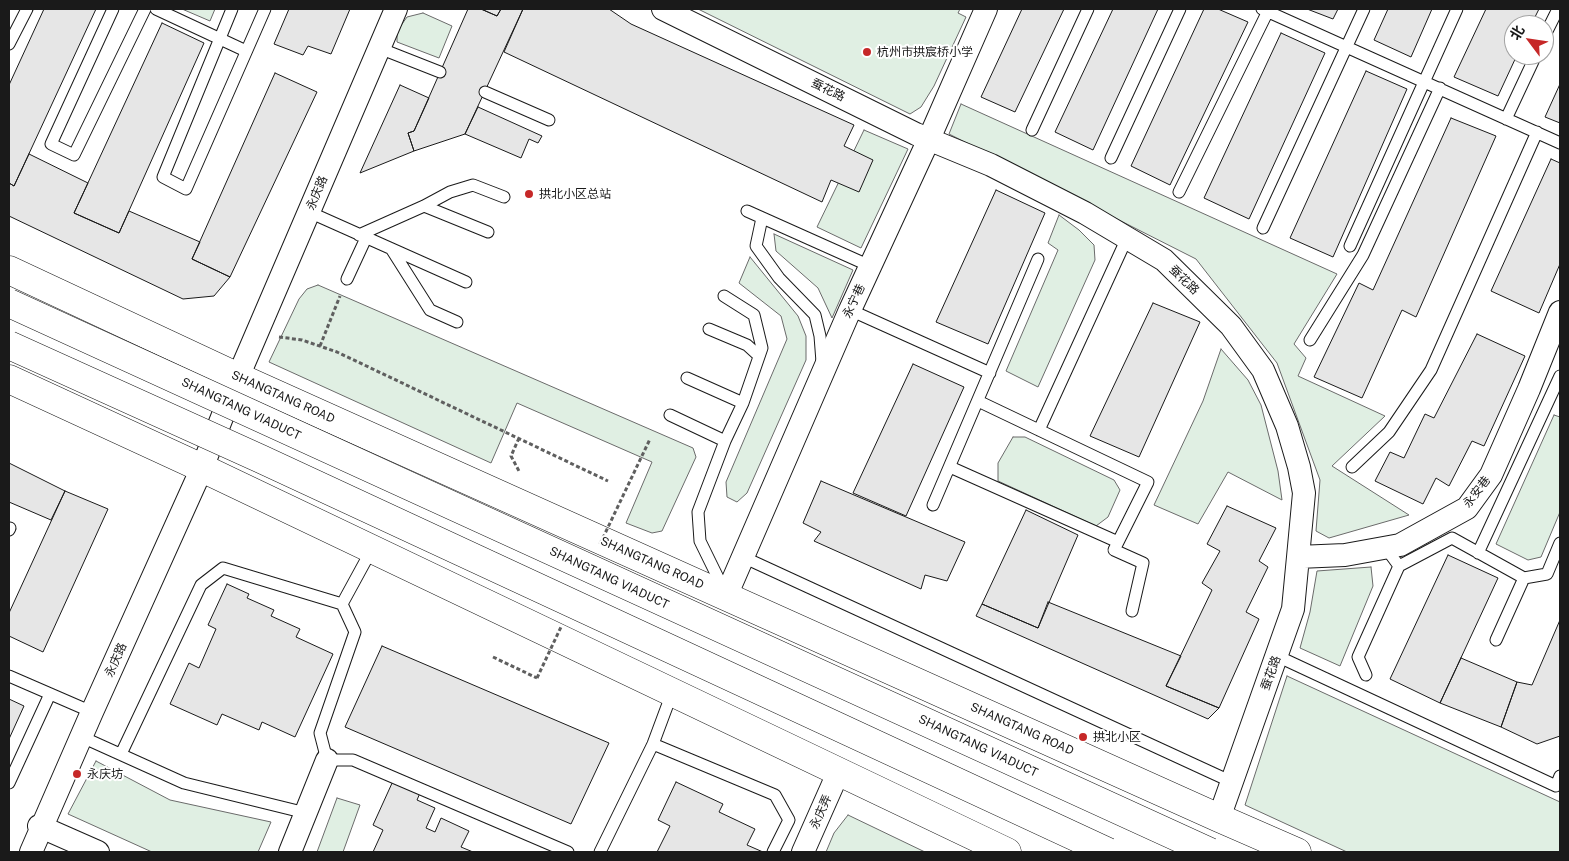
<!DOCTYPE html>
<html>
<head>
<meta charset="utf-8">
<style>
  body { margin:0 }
  #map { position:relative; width:1569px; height:861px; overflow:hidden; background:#fff; font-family:"Public Sans","Noto Sans SC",sans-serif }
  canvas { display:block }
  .frame { position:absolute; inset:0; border:10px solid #1a1a1a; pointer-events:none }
  .north { position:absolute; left:1504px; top:15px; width:50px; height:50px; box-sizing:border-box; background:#fff; border:1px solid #a3a3a3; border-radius:50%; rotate:301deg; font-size:14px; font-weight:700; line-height:20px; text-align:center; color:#1a1a1a }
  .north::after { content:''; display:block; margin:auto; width:18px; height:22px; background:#c62828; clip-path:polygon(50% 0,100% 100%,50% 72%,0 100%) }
</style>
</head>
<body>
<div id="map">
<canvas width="1569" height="861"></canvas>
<div class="frame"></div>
<div class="north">北</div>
</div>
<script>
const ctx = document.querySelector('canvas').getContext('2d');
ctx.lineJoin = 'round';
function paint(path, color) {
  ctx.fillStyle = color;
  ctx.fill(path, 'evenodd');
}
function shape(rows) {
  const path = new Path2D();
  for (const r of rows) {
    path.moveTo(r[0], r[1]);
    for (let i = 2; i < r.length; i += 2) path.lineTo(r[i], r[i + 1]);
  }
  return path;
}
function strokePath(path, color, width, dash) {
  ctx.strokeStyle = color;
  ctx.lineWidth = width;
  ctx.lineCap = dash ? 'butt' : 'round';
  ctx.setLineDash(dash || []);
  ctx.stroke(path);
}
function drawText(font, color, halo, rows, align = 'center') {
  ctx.font = font + ' "Public Sans","Noto Sans SC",sans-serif';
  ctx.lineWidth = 4;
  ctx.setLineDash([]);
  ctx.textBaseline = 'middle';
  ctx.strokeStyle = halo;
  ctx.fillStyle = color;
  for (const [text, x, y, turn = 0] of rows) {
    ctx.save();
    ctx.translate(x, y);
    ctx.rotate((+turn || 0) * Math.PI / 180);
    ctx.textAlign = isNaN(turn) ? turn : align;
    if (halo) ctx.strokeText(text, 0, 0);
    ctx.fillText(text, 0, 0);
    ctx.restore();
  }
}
const green = shape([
  [182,9,215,9,210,21,182,9],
  [698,9,960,9,958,13,966,17,934,86,921,107,910,114,698,9],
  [423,13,452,26,439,58,397,42,397,31,407,17,423,13],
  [961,104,1337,274,1294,344,1306,358,1298,376,1385,416,1332,466,1409,515,1329,538,1316,531,1320,480,1277,363,1196,259,949,134,961,104],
  [864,130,908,149,861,248,817,227,864,130],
  [1059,215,1079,230,1094,245,1095,260,1038,387,1006,371,1058,250,1048,243,1059,215],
  [774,234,853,270,832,318,818,288,776,251,774,234],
  [750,257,798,316,806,336,806,360,747,493,737,502,727,497,726,482,787,339,781,316,739,283,750,257],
  [318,285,693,448,696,457,662,531,652,533,626,523,652,462,517,403,491,463,269,362,299,299,307,289,318,285],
  [1221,349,1248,380,1261,405,1278,471,1282,500,1228,472,1198,524,1154,505,1203,401,1221,349],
  [1554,415,1560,417,1560,512,1541,557,1528,560,1496,544,1554,415],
  [1013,437,1025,437,1114,480,1120,490,1108,517,1096,526,998,481,998,463,1013,437],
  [1371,567,1373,586,1340,666,1300,648,1310,612,1317,571,1371,567],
  [1287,676,1560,802,1560,852,1347,852,1245,805,1287,676],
  [96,761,170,800,271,822,258,852,152,852,68,814,96,761],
  [337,798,360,805,343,852,317,852,337,798],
  [848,815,925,852,826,852,834,833,848,815]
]);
paint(green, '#e0efe3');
strokePath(green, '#6a6a6a', 1);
const building = shape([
  [44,9,96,9,14,186,9,183,9,85,44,9],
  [289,9,350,9,331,54,308,46,303,55,274,44,289,9],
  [468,9,481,9,497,16,501,9,523,9,465,134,414,151,408,133,414,131,468,9],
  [481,9,501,9,497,16,481,9],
  [523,9,609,9,631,24,854,125,844,146,873,160,859,192,831,180,822,202,504,52,523,9],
  [1022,9,1064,9,1015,112,981,97,1022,9],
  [1113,9,1158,9,1093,150,1055,132,1113,9],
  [1204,9,1218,9,1248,22,1170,185,1131,166,1204,9],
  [1307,9,1338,9,1333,19,1307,9],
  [1388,9,1432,9,1411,57,1374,40,1388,9],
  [1486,9,1539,9,1531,25,1514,25,1514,55,1517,55,1498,96,1454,77,1486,9],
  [162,23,204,43,119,233,74,213,162,23],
  [1281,33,1325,53,1249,219,1204,198,1281,33],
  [1366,71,1407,89,1333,257,1290,238,1366,71],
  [275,73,317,92,230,277,192,259,275,73],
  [1560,84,1560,123,1545,117,1560,84],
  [400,85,429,98,414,131,408,133,414,151,360,173,400,85],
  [478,107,542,136,538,143,529,139,521,158,465,134,478,107],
  [1451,118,1496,136,1416,317,1402,310,1362,398,1314,377,1359,283,1373,290,1451,118],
  [29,154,88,183,74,213,119,233,129,211,200,242,192,259,230,277,214,296,183,299,9,216,9,183,14,186,29,154],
  [1551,159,1560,163,1560,264,1539,313,1491,291,1551,159],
  [996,190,1045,213,988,344,936,322,996,190],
  [1153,303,1200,322,1139,457,1090,436,1153,303],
  [1477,334,1525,356,1484,446,1472,441,1449,486,1436,478,1423,504,1375,481,1390,452,1404,458,1425,414,1434,418,1477,334],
  [913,364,964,387,906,516,853,493,913,364],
  [9,463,65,491,51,520,9,502,9,463],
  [821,481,965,542,947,581,925,575,921,589,814,541,821,532,803,523,821,481],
  [65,491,108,509,43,652,9,636,9,613,65,491],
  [1227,506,1276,528,1259,561,1268,567,1246,612,1259,619,1219,708,1166,686,1212,590,1202,583,1220,551,1207,544,1227,506],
  [1026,510,1078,535,1038,628,982,604,1026,510],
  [1448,555,1498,578,1440,703,1390,679,1448,555],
  [227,584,249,594,247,598,274,610,271,616,300,629,296,637,333,654,295,737,262,722,259,730,222,714,217,725,170,704,189,663,199,668,216,629,208,625,227,584],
  [1048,602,1181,656,1166,686,1219,708,1208,719,976,616,982,604,1038,628,1048,602],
  [1560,620,1560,736,1537,744,1501,727,1517,682,1532,685,1560,620],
  [382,646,609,743,571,824,345,727,382,646],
  [1461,658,1517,682,1501,727,1440,703,1461,658],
  [9,699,24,706,9,739,9,699],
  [393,781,420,793,417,800,435,808,426,828,435,832,441,818,469,831,461,847,473,852,373,852,383,830,373,825,393,781],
  [676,782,723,804,719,812,755,829,747,845,763,852,657,852,670,826,658,820,676,782]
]);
paint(building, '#e6e6e6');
strokePath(building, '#1a1a1a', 1);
const lane = shape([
  [113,9,51,144,74,155,145,9],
  [156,9,246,51],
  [232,9,163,177,186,189,265,9],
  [1262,9,1560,143],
  [1544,37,1558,9],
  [9,44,27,9],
  [379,48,440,72],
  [485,92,549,120],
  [1506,119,1536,55],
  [1032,130,1088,9],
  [1111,158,1180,9],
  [1179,192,1269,9],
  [424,206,488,232],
  [747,211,870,266],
  [309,212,466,282],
  [762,218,756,246,779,278,815,315,820,336,822,362],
  [1263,228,1364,9],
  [359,235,424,206,450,192,473,185,504,197],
  [1350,246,1457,9],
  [392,250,430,310,457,322],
  [347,279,366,238],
  [850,310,990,373],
  [709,329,747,345,759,356],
  [1310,340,1363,255,1440,88],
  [687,378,743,403],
  [978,401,1148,482,1114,550,1143,563,1132,611],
  [670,415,725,441],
  [1039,430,1127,238],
  [950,467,1118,542],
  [1352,467,1389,432,1431,370,1537,132],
  [933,505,1038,259],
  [9,530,10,528],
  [1385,547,1399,566,1452,538,1524,578],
  [1478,553,1560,376],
  [743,557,1232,782],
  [724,590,700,541,698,512,725,441,743,403,762,348,754,315,724,296],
  [342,604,372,549],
  [1496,640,1524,578,1547,574,1560,543],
  [1277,656,1556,786,1560,776],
  [1366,675,1358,657,1399,566],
  [9,676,92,712],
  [82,737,184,783,306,813],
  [653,744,775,795,789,820,773,852],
  [121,754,201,585,223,568,342,604,355,632,320,733,327,760,353,760,568,852],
  [9,783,50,694],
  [600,852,653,744,672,693]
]);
const street = shape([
  [663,9,916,134,991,165,1085,213,1164,260,1231,326,1263,370,1287,426,1299,467,1304,493,1298,557,1293,609,1219,818],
  [1298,557,1345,555,1400,545,1467,508,1491,475,1529,389,1560,312],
  [726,596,850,310,929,139,986,9],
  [39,826,98,852],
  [31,852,92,712,202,468,238,377,396,9],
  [290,852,327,760],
  [803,852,838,773]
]);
const primary = shape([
  [9,270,238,377,1219,818,1297,852],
  [9,379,202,468,1007,852]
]);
strokePath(lane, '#1a1a1a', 13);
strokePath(street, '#1a1a1a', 24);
strokePath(primary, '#1a1a1a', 29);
strokePath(shape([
  [279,337,302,340,337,352,608,481],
  [320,346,340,296],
  [519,438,511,456,520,473],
  [493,657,537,678]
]), '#5f5f5f', 3, [4, 2.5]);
strokePath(lane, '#fff', 11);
strokePath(street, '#fff', 22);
strokePath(primary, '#fff', 28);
const highwayBridge = shape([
  [9,303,1210,852],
  [9,345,261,459,1108,852]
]);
strokePath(highwayBridge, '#1a1a1a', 29, []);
strokePath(shape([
  [600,544,650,439],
  [537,678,561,627]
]), '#5f5f5f', 3, [4, 2.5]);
strokePath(highwayBridge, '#fff', 28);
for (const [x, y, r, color] of [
  [867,52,5,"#c62828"],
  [529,194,5,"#c62828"],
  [1083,737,5,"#c62828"],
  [77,774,5,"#c62828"]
]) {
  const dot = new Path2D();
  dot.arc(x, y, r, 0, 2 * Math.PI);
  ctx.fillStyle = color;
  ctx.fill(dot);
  strokePath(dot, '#fff', 2);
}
drawText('12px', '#1a1a1a', '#fff', [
  ["杭州市拱宸桥小学",877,52],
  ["拱北小区总站",539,194],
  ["拱北小区",1093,737],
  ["永庆坊",87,774]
], 'left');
drawText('12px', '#1a1a1a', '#fff', [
  ["蚕花路",828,90,26],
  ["永庆路",317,193,-67],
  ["蚕花路",1184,280,44],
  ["永宁巷",854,301,-65],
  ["SHANGTANG ROAD",283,397,24],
  ["SHANGTANG VIADUCT",241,409,25],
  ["永安巷",1477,492,-52],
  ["SHANGTANG ROAD",652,563,24],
  ["SHANGTANG VIADUCT",609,578,25],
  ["永庆路",116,660,-66],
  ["蚕花路",1271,673,-70],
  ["SHANGTANG ROAD",1022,729,24],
  ["SHANGTANG VIADUCT",978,746,25],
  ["永庆弄",821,812,-66]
]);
</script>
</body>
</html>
